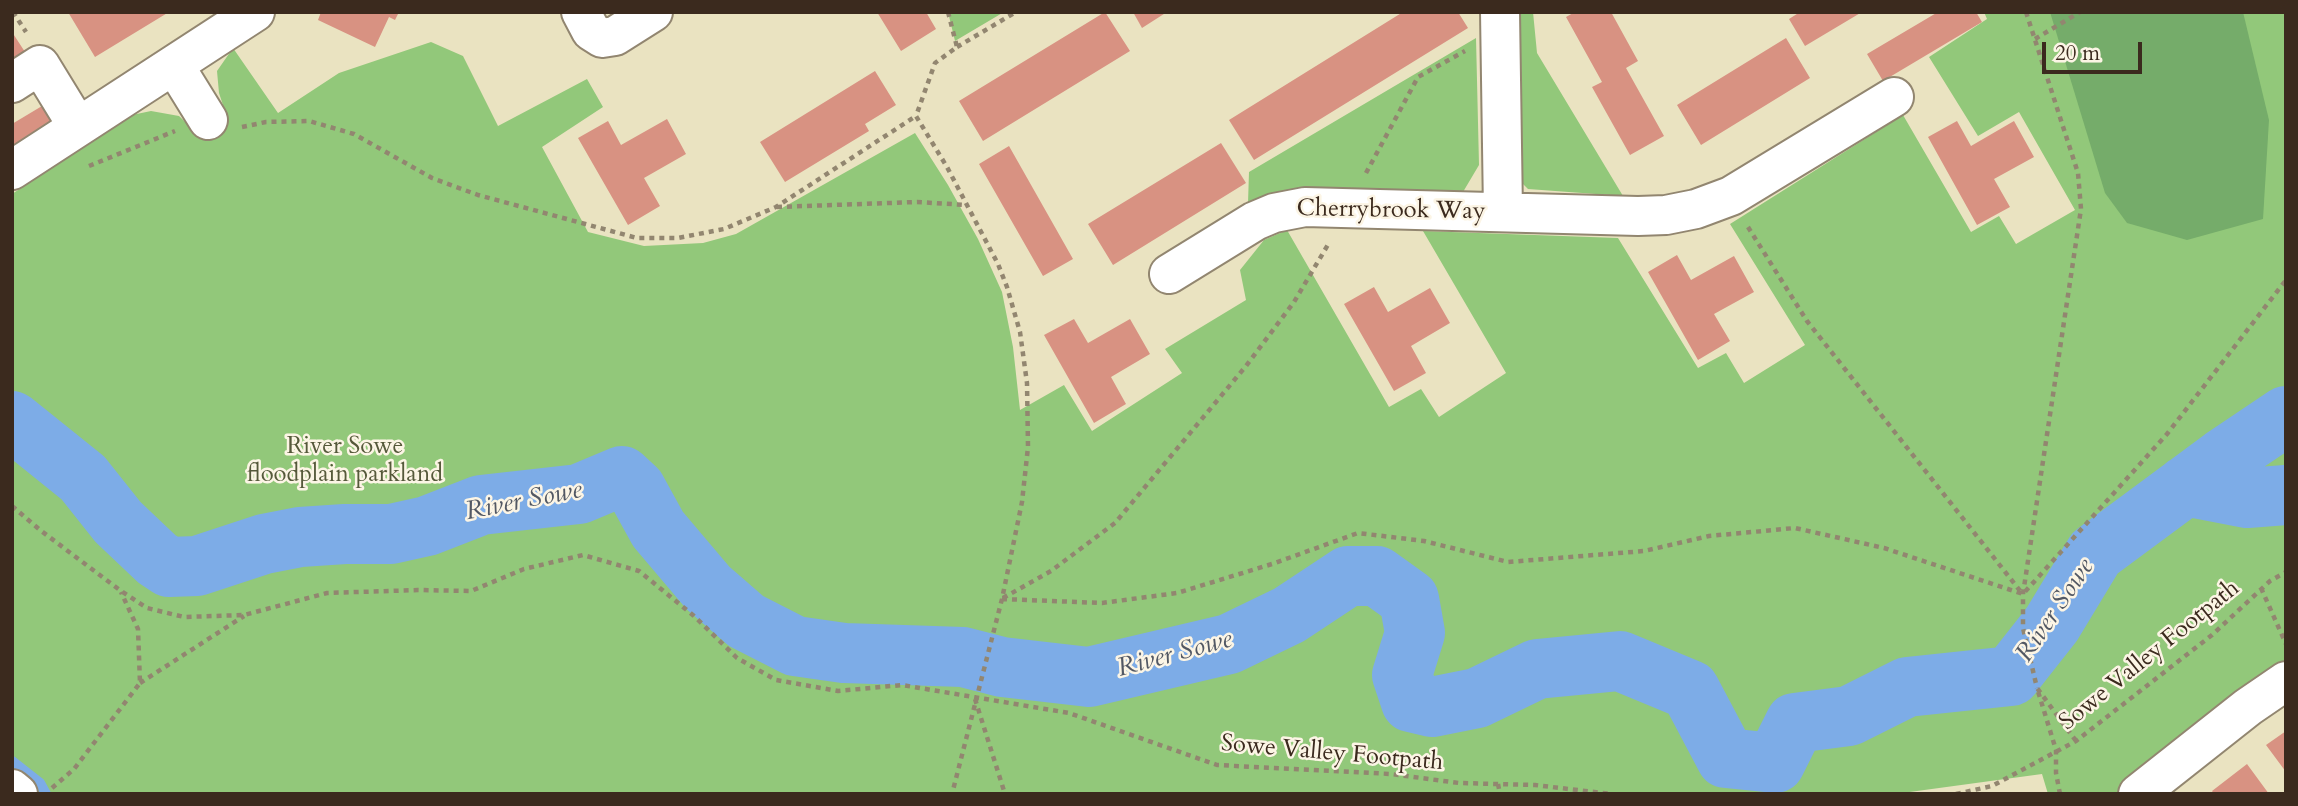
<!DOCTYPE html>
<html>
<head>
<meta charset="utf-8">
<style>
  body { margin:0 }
  #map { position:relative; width:2298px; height:806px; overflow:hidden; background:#eae3c1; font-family:Cardo,serif }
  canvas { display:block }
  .frame { position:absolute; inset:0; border:14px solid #3b2a1e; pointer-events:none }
  .scale { position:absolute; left:2042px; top:42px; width:100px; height:32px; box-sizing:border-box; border:4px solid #3b2a1e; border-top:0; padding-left:9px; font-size:21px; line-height:24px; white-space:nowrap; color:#3b2a1e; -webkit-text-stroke:5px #fcf5e5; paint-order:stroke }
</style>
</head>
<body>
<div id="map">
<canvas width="2298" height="806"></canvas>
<div class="frame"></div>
<div class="scale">20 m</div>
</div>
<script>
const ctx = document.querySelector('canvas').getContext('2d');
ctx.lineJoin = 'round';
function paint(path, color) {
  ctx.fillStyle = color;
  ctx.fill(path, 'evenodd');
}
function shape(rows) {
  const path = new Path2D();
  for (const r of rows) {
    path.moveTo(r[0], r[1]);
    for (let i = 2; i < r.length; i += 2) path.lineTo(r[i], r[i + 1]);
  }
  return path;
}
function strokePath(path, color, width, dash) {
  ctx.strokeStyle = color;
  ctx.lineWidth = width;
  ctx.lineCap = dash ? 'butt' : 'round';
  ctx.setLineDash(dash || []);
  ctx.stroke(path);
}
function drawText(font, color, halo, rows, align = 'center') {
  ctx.font = font + ' Cardo,serif';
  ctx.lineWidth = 5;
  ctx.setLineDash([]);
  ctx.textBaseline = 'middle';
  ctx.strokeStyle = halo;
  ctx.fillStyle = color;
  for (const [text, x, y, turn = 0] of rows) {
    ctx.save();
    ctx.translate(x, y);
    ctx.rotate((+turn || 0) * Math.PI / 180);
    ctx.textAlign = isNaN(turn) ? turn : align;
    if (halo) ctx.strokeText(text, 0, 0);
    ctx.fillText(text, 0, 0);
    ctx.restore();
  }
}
paint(shape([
  [948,12,1004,12,955,41],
  [1518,12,1533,12,1537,53,1623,196,1528,189,1520,181],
  [1984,12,2286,12,2286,667,2148,767,2117,794,2048,794,2042,774,1895,794,36,794,12,775,12,194,132,115,151,111,179,116,200,136,227,117,219,93,217,71,233,48,278,113,339,73,431,42,463,56,498,126,587,79,603,107,542,147,588,232,644,246,703,243,736,234,915,133,948,185,978,239,1002,292,1013,347,1020,410,1064,385,1092,431,1182,373,1165,349,1246,300,1240,270,1264,240,1287,230,1389,407,1421,389,1439,417,1506,373,1423,231,1618,238,1698,368,1726,353,1744,383,1805,345,1730,224,1903,115,1971,232,1999,216,2016,244,2075,210,2019,112,1978,136,1929,57,1987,19],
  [1476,38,1479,165,1463,192,1248,203,1249,172]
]), '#92c87a');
paint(shape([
  [2050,12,2243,12,2269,120,2263,219,2187,240,2127,223,2105,193]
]), '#75ac6a');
strokePath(shape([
  [12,761,40,783,46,794]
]), '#7dace7', 10);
strokePath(shape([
  [12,421,83,478,118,522,157,559,169,567,197,566,264,544,300,537,345,534,391,534,427,526,481,505,579,494,622,476,636,489,658,529,708,588,746,621,795,646,844,653,963,657,1002,667,1089,677,1229,644,1289,615,1348,576,1377,576,1409,599,1415,633,1402,675,1411,702,1432,707,1477,698,1537,669,1620,661,1690,690,1726,758,1775,763,1795,723,1849,716,1907,687,2011,676,2052,624,2095,553,2222,459,2286,416],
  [2185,486,2247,498,2286,495]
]), '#7dace7', 60);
paint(shape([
  [68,12,169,12,95,57],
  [321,12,399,12,395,20,389,17,375,47,318,20],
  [877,12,926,12,936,29,901,51],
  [1105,12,1130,51,983,141,959,101],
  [1133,12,1167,12,1142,28],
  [1403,12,1458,12,1468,28,1254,160,1229,120],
  [1575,12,1611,12,1638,61,1626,68,1664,136,1630,155,1592,87,1602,82,1566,17],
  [1800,12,1862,12,1805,46,1789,19],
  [1938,12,1976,12,1982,22,1883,81,1867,54],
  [12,32,25,52,12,60],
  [1786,38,1810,78,1701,145,1677,105],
  [875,71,896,105,865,124,869,131,785,182,760,142],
  [52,100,65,121,12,154,12,124],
  [667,119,686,154,644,178,660,206,628,225,578,138,608,121,621,145],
  [1957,121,1971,146,2014,121,2034,157,1994,179,2010,207,1977,225,1928,137],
  [1221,143,1246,183,1113,265,1088,224],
  [1009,146,1073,259,1043,276,979,164],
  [1677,255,1691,280,1734,256,1754,292,1714,314,1730,341,1698,360,1648,272],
  [1374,287,1388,312,1430,288,1450,323,1411,346,1426,373,1394,391,1344,304],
  [1074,319,1088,343,1130,319,1150,354,1111,377,1126,404,1094,423,1044,335],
  [2286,731,2286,772,2266,745],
  [2247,764,2269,794,2214,794,2212,791]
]), '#d89282');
const minor = shape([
  [581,12,591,31,602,38,615,36,653,12],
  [1500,12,1503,212],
  [174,65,208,120],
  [12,83,40,65,78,127],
  [12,170,255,12],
  [1169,274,1255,221,1274,213,1305,207,1638,216,1666,215,1696,209,1731,196,1894,97],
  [12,789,18,794],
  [2138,794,2248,707,2286,681]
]);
strokePath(minor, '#928670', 42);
strokePath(shape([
  [13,12,26,32],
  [948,12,957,47,935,63,916,116,947,167,998,264,1007,287,1020,332,1027,383,1028,447,1022,502,1002,599,952,794],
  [2026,12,2078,173,2081,209,2023,594,2023,628,2037,688],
  [2035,39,2080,12],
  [957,47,1016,12],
  [242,127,266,122,309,121,354,134,432,178,478,195,637,238,678,238,724,229,776,207,916,116],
  [89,166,175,131],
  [1366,173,1418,77,1465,51],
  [777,207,917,202,967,205],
  [1748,227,1807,321,2021,592],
  [12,506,40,530,121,591,147,608,184,617,244,615,327,593,418,590,471,591,524,569,583,555,639,571,694,616,737,658,776,680,838,691,902,685,1069,713,1217,765,1391,774,1459,783,1535,785,1611,794],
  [2261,588,2286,644],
  [1003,598,1051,571,1115,523,1246,366,1294,302,1329,243],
  [1002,599,1102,603,1177,593,1272,564,1358,533,1424,541,1508,562,1644,551,1709,536,1795,528,1884,548,2023,594,2167,434,2286,280],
  [140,683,244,616],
  [975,699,1005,794],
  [1498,784,1500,794],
  [52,788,74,769,140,683,138,629,121,592],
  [1956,794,1992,786,2076,741,2212,635,2270,581,2286,572],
  [2060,794,2056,773,2056,750,2037,688,2076,741]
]), '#928670', 4.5, [5, 5]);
strokePath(minor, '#fff', 38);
drawText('24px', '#3b2a1e', '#fcf5e5', [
  ["Cherrybrook Way",1391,211,1],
  ["Sowe Valley Footpath",2150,656,-39],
  ["Sowe Valley Footpath",1332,754,5]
]);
drawText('24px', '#55593a', '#fcf5e5', [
  ["River Sowe",345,447],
  ["floodplain parkland",345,475]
]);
drawText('italic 26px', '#525864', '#fcf5e5', [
  ["River Sowe",524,502,-11],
  ["River Sowe",2056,611,-56],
  ["River Sowe",1175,655,-15]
]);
</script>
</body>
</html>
